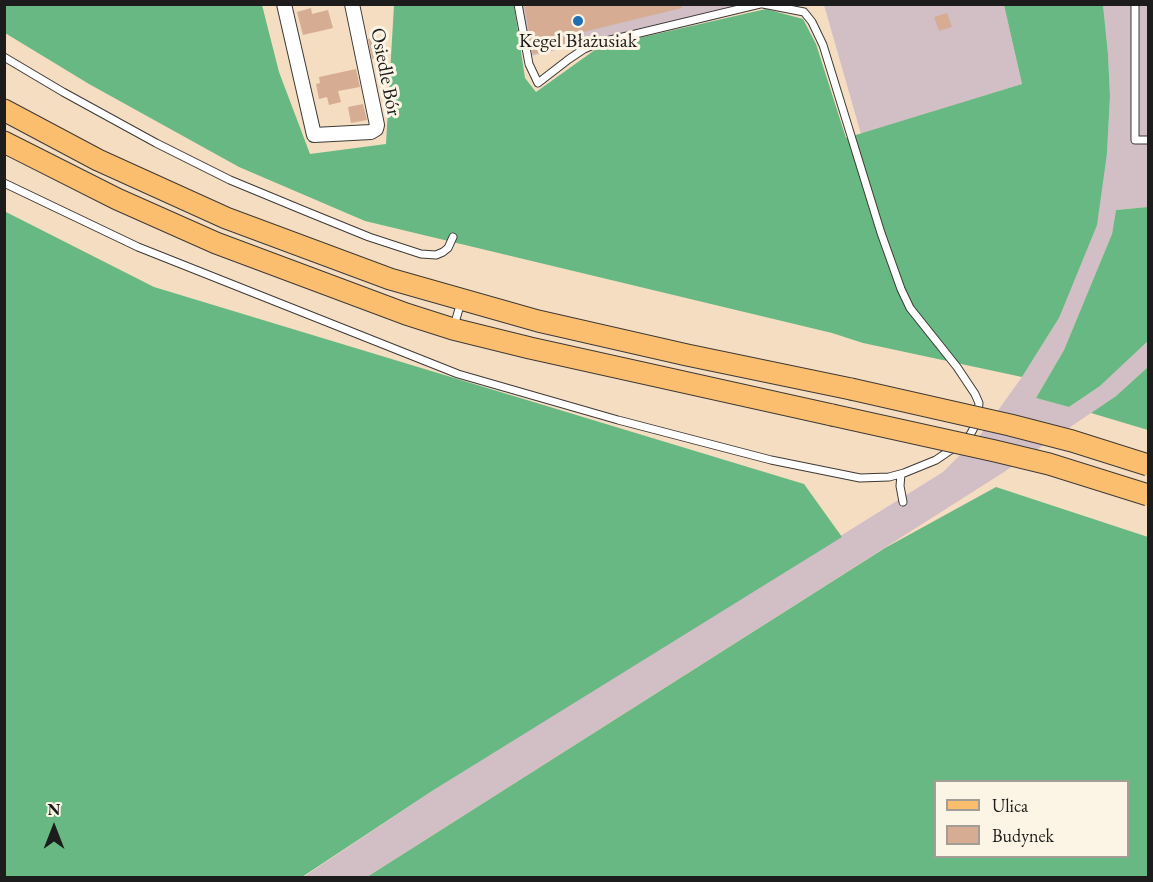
<!DOCTYPE html>
<html>
<head>
<meta charset="utf-8">
<style>
  body { margin:0 }
  #map { position:relative; width:1153px; height:882px; overflow:hidden; background:#f5ddc1; font-family:"EB Garamond",serif }
  canvas { display:block }
  .frame { position:absolute; inset:0; border:6px solid #1c1c1c; pointer-events:none }
  .legend { position:absolute; left:934px; top:780px; width:195px; height:78px; box-sizing:border-box; background:#fcf5e5; border:2px solid #a29e95; margin:0; padding:8px 10px; list-style:none; font-size:18px; color:#1c1c1c }
  .legend li { display:flex; align-items:center; gap:12px; height:30px }
  .legend b { width:30px; border:2px solid #a29e95 }
  .north { position:absolute; left:24px; top:798px; width:60px; height:60px; -webkit-text-stroke:4px #fcf5e5; paint-order:stroke; rotate:0deg; font-size:16px; font-weight:700; line-height:24px; text-align:center; color:#1c1c1c }
  .north::after { content:''; display:block; margin:auto; width:21px; height:27px; background:#1c1c1c; clip-path:polygon(50% 0,100% 100%,50% 72%,0 100%) }
</style>
</head>
<body>
<div id="map">
<canvas width="1153" height="882"></canvas>
<div class="frame"></div>
<ul class="legend">
<li><b style="height:8px;background:#fbbe6e"></b>Ulica</li>
<li><b style="height:16px;background:#d6ad92"></b>Budynek</li>
</ul>
<div class="north">N</div>
</div>
<script>
const ctx = document.querySelector('canvas').getContext('2d');
ctx.lineJoin = 'round';
function paint(path, color) {
  ctx.fillStyle = color;
  ctx.fill(path, 'evenodd');
}
function shape(rows) {
  const path = new Path2D();
  for (const r of rows) {
    path.moveTo(r[0], r[1]);
    for (let i = 2; i < r.length; i += 2) path.lineTo(r[i], r[i + 1]);
  }
  return path;
}
function strokePath(path, color, width, dash) {
  ctx.strokeStyle = color;
  ctx.lineWidth = width;
  ctx.lineCap = dash ? 'butt' : 'round';
  ctx.setLineDash(dash || []);
  ctx.stroke(path);
}
function drawText(font, color, halo, rows, align = 'center') {
  ctx.font = font + ' "EB Garamond",serif';
  ctx.lineWidth = 6;
  ctx.setLineDash([]);
  ctx.textBaseline = 'middle';
  ctx.strokeStyle = halo;
  ctx.fillStyle = color;
  for (const [text, x, y, turn = 0] of rows) {
    ctx.save();
    ctx.translate(x, y);
    ctx.rotate((+turn || 0) * Math.PI / 180);
    ctx.textAlign = isNaN(turn) ? turn : align;
    if (halo) ctx.strokeText(text, 0, 0);
    ctx.fillText(text, 0, 0);
    ctx.restore();
  }
}
paint(shape([
  [521,4,741,5,531,56],
  [824,5,1004,5,1022,84,861,134],
  [1103,5,1148,5,1148,207,1116,210,1112,234,1064,350,1036,398,1069,407,1100,386,1148,341,1148,367,1116,396,1004,472,367,877,302,878,432,791,943,472,981,434,1022,377,1059,318,1107,153,1110,96,1108,54]
]), '#d2bec5');
paint(shape([
  [4,5,262,5,279,72,310,154,386,144,394,5,514,5,525,78,536,92,599,47,766,9,803,19,816,44,846,138,1022,84,1004,5,1103,5,1108,54,1110,96,1107,153,1097,225,1059,318,1022,377,863,343,832,333,365,221,239,167,89,84,5,33],
  [1148,207,1148,341,1100,386,1069,407,1036,398,1064,350,1112,234,1116,210],
  [4,211,154,287,804,484,842,537,432,791,302,877,5,877],
  [1148,367,1148,430,1091,413,1116,396],
  [996,487,1148,537,1148,877,367,877,885,548],
  [936,782,1128,782,1128,856,936,856]
]), '#68b883');
paint(shape([
  [524,4,682,4,682,8,567,36,568,47,533,54],
  [311,8,312,14,328,10,333,28,303,35,297,12],
  [947,13,952,27,939,31,934,17],
  [379,37,383,56,372,59,368,39],
  [356,69,360,87,338,91,341,102,329,105,327,97,319,99,316,84,320,83,319,77],
  [363,104,367,120,351,123,348,107]
]), '#d6ad92');
const service = shape([
  [518,4,529,64,538,83,569,59,584,49,598,43,760,4],
  [763,4,804,12,812,22,823,45,881,233,901,289,910,308,957,367,975,394,979,403,977,422,970,435,964,440],
  [1135,4,1135,140,1148,140],
  [4,57,63,92,156,143,230,180,305,211,369,237,421,254,436,255,443,252,448,248,453,237],
  [4,183,138,247,458,374,618,420,771,460,860,478,889,477,904,473,936,460,955,447],
  [454,326,461,302],
  [901,474,900,486,903,502]
]);
const minor = shape([
  [284,4,314,135,371,132,376,129,377,125,352,4]
]);
const primary = shape([
  [4,110,98,160,226,218,390,279,538,321,687,355,851,389],
  [4,142,117,199,216,243,406,314,453,329,530,348,832,415]
]);
strokePath(service, '#3d3935', 9);
strokePath(minor, '#3d3935', 16);
strokePath(primary, '#3d3935', 23);
strokePath(service, '#fff', 7);
strokePath(minor, '#fff', 14);
strokePath(primary, '#fbbe6e', 21);
const primaryBridge = shape([
  [851,389,1010,425,1072,441,1148,465],
  [832,415,995,451,1049,464,1148,495]
]);
strokePath(primaryBridge, '#3d3935', 23, []);
strokePath(primaryBridge, '#fbbe6e', 21);
for (const [x, y, r, color] of [
  [578,21,6,"#1f6fb2"]
]) {
  const dot = new Path2D();
  dot.arc(x, y, r, 0, 2 * Math.PI);
  ctx.fillStyle = color;
  ctx.fill(dot);
  strokePath(dot, '#fcf5e5', 2);
}
drawText('20px', '#1c1c1c', '#fcf5e5', [
  ["Kegel Błażusiak",578,42]
]);
drawText('20px', '#1c1c1c', '#fcf5e5', [
  ["Osiedle Bór",385,72,79]
]);
</script>
</body>
</html>
